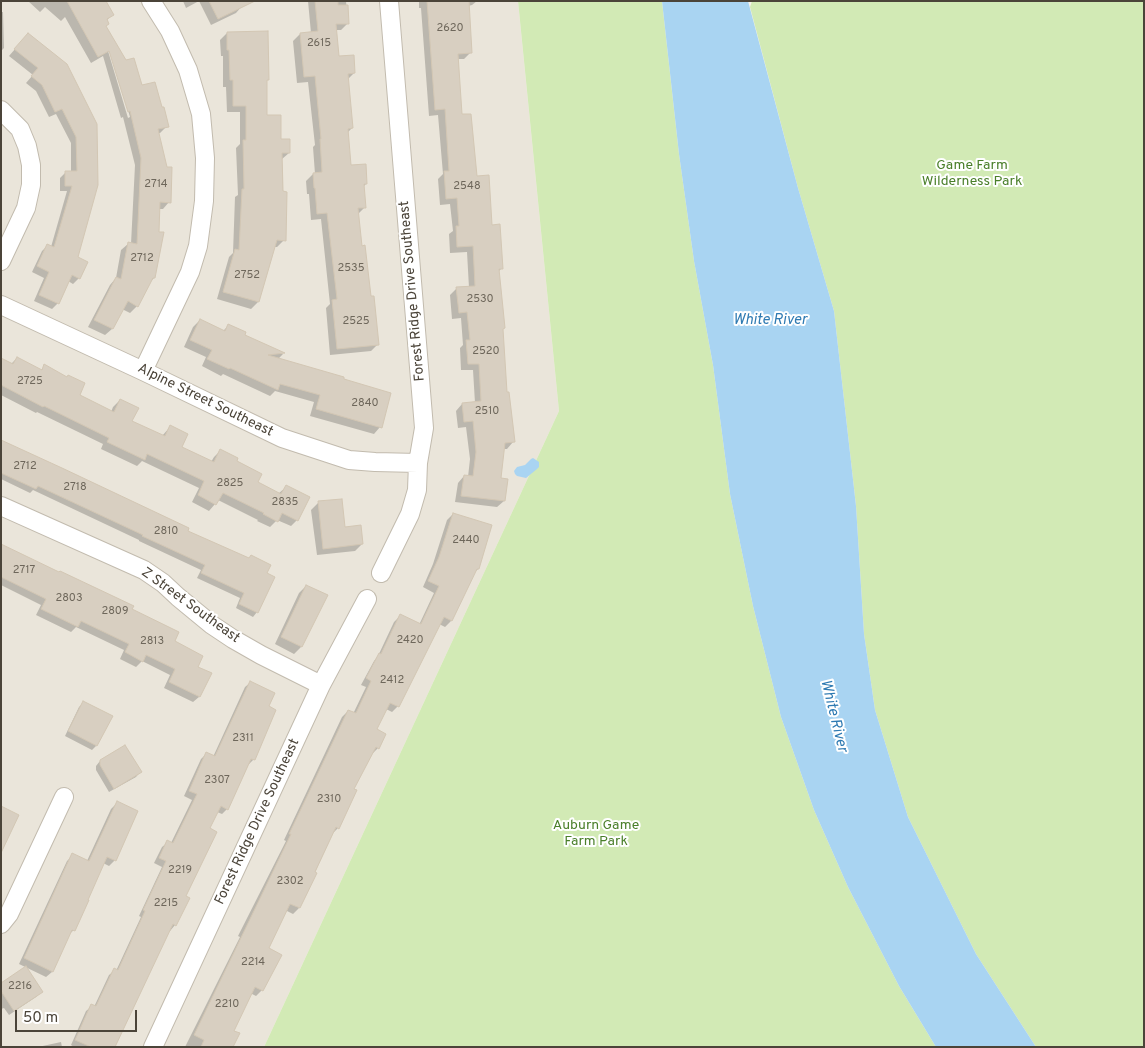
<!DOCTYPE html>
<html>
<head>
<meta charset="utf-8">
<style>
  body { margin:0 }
  #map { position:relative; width:1145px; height:1048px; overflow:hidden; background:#f6f3ec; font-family:Overpass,sans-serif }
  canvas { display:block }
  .frame { position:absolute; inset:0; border:2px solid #4b4439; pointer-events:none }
  .scale { position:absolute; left:15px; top:1010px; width:122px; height:22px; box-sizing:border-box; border:2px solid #4b4439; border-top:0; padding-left:6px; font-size:15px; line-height:18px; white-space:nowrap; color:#4b4439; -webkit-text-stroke:4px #fff; paint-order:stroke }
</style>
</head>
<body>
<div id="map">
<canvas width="1145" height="1048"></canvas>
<div class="frame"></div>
<div class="scale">50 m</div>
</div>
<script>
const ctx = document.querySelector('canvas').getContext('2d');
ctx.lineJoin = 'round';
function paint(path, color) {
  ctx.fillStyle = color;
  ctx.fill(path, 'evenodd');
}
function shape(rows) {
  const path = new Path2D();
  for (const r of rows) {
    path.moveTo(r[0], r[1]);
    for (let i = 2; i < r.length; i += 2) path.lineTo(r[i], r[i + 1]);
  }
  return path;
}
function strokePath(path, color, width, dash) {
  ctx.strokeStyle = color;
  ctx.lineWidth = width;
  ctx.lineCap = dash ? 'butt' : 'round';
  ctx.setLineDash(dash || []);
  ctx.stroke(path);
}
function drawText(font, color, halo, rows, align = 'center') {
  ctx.font = font + ' Overpass,sans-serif';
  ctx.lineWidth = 4;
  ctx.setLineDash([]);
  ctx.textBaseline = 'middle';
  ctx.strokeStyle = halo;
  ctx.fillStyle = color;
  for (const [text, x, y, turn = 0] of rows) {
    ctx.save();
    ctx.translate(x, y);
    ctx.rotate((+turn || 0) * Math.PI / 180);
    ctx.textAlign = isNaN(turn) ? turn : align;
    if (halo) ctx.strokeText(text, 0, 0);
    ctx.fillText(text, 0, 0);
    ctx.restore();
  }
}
paint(shape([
  [1,1,518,1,559,411,264,1047,1,1047]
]), '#eae5da');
paint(shape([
  [518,1,662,1,679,154,694,261,713,365,730,494,753,606,781,717,814,810,848,887,899,986,936,1047,264,1047,559,411],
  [752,1,1144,1,1144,1047,1036,1047,976,954,908,817,875,710,864,634,856,506,834,311,798,188,750,7]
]), '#d2eab5');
paint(shape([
  [662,1,748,1,798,188,834,311,856,506,864,634,875,710,908,817,976,954,1036,1047,936,1047,899,986,848,887,814,810,781,717,753,606,730,494,713,365,694,261,679,154],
  [533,458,539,462,539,467,537,469,526,478,517,476,515,474,514,471,517,467,525,465,531,459]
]), '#a9d4f2');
paint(shape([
  [28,1,105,1,112,15,106,21,105,27,141,87,167,126,160,133,157,134,169,202,163,209,159,209,154,278,148,284,137,306,130,313,122,309,112,329,105,335,88,327,110,285,116,278,121,250,128,244,131,244,135,165,123,117,121,118,103,56,91,63,65,17,61,21,45,7,40,12],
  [108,51,112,54,130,117,128,118],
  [183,1,240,1,242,6,236,13,211,25,199,1,186,8],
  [308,1,346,1,348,23,341,30,335,30,338,57,354,73,347,80,352,128,347,133,349,167,366,184,363,187,365,207,358,214,361,247,378,344,371,351,330,355,326,308,330,304,321,219,311,220,309,194,307,194,306,181,313,174,315,174,313,147,315,145,308,82,297,83,293,41,300,34,311,33],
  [419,1,477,1,472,5,468,6,471,52,464,59,458,59,461,116,475,177,491,226,501,269,498,272,506,394,513,442,507,449,503,449,500,479,504,501,497,507,455,502,458,483,464,476,468,477,470,459,466,427,458,428,456,411,462,404,475,403,473,370,461,370,460,348,463,345,461,318,452,319,450,295,457,288,469,288,467,252,450,253,449,234,453,231,450,204,440,205,438,179,443,174,438,115,429,116,421,8,419,8],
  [1,12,3,12,4,48,1,51],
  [227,33,268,80,266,81,266,116,279,140,289,153,282,159,284,240,277,247,273,247,258,302,251,309,217,299,229,257,233,253,235,197,238,195,236,148,240,144,240,112,227,112,226,87,223,87,223,56,221,56,220,40],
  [22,41,96,125,76,258,79,278,73,284,68,281,58,303,52,309,34,301,44,278,32,272,42,251,48,245,51,247,67,191,60,191,60,178,66,172,71,172,71,143,56,114,49,117,36,91,26,83,33,75,9,56],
  [200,320,223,331,229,325,244,335,283,354,278,359,342,380,380,427,374,434,310,416,314,402,275,391,270,396,223,374,221,376,202,366,206,357,184,347,193,327],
  [17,358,40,371,45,366,78,396,111,412,113,407,120,400,131,421,162,436,170,427,180,448,211,462,214,457,220,451,235,462,256,483,278,494,286,487,297,520,291,526,277,520,270,527,257,521,258,520,218,500,215,504,209,511,192,502,199,488,142,461,137,466,101,449,103,444,37,412,36,413,1,395,1,359,11,364],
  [1,442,186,531,265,574,257,612,253,617,236,608,240,598,197,578,201,570,139,541,139,540,33,490,30,493,1,479],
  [318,503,344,528,362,544,355,551,317,555,311,510],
  [453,514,478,569,474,573,451,621,445,627,439,624,398,706,392,712,386,709,375,730,378,748,372,754,352,790,338,828,332,834,299,908,293,914,285,910,267,949,262,990,256,996,250,993,232,1031,232,1047,185,1047,240,937,238,936,286,841,284,840,342,717,348,711,353,714,366,687,361,685,374,661,378,656,394,622,400,616,419,625,434,593,423,587,433,564,447,520],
  [1,546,131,609,173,642,197,667,210,674,199,697,193,702,164,688,170,675,142,661,136,667,120,659,124,650,76,627,71,632,36,615,41,605,1,585],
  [306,586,326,595,301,647,294,654,275,644,299,593],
  [251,682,267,707,254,759,248,765,227,809,222,814,217,812,208,829,175,925,170,931,169,930,114,1047,74,1047,71,1045,86,1011,92,1006,94,1007,109,975,115,970,116,971,141,917,139,916,162,867,154,863,162,847,168,842,171,843,192,800,184,796,201,759,206,754,213,757,245,687],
  [84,702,96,746,92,750,65,736,79,707],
  [100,761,140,772,136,777,109,792,96,770,96,766],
  [117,803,115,860,109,866,103,863,74,930,68,935,52,972,46,977,19,964,67,861,73,855,87,861,111,809],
  [1,984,41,992,36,997,9,1015,4,1008,1,1009],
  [61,1042,62,1047,38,1047]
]), '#0003');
const building = shape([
  [67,1,106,1,114,15,107,19,109,24,106,26,126,60,134,58,142,85,155,82,162,107,164,107,169,127,158,129,167,167,172,167,171,203,160,202,159,232,164,232,155,278,153,278,138,307,128,301,113,329,94,320,116,277,121,279,128,242,137,244,141,158,130,111,128,112,109,51,98,57,67,1],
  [209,1,255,1,218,19,209,1],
  [315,1,338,1,338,5,348,5,349,24,336,24,339,56,354,55,355,73,348,74,353,128,348,129,351,165,366,164,367,184,364,184,366,208,358,208,362,246,365,245,371,296,374,296,379,345,337,349,332,300,337,299,327,213,317,214,315,188,314,188,313,173,322,172,320,139,321,139,315,76,304,77,300,33,318,31,315,1],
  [427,1,469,1,472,53,458,54,462,114,471,114,477,176,489,175,492,225,500,224,503,269,499,269,505,328,503,329,507,392,509,392,515,442,505,443,501,478,508,479,505,501,461,496,464,475,473,476,476,452,473,421,464,422,462,403,481,401,479,364,468,364,466,340,470,340,467,312,459,313,456,287,475,286,473,246,457,247,456,226,459,226,457,198,446,199,444,171,449,171,445,109,435,110,427,1],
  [268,31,269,80,267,80,267,115,281,115,281,139,290,139,290,153,282,153,283,191,287,192,286,241,277,240,259,302,223,292,235,249,239,250,242,189,244,189,243,140,246,140,246,106,233,106,233,80,230,80,229,50,227,50,227,32,268,31],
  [28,33,67,64,97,124,98,185,78,257,88,262,80,279,72,275,59,304,39,295,49,272,37,266,47,244,54,247,72,186,65,186,65,171,77,171,76,137,62,109,55,112,42,85,31,76,38,68,14,49,28,33],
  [200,319,225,331,228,324,246,332,245,335,285,353,268,355,344,377,344,379,391,393,382,428,316,409,320,395,280,384,278,390,230,368,229,369,207,359,212,350,190,340,200,319],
  [17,357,42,370,44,364,67,377,68,375,85,383,80,395,114,412,120,399,139,408,132,421,165,436,170,425,188,434,182,447,214,462,220,449,238,458,237,461,262,474,258,482,281,494,286,485,310,497,298,521,282,513,278,522,263,514,264,513,223,493,216,505,198,495,204,481,147,454,145,460,107,442,109,438,44,406,43,407,1,385,1,358,13,364,17,357],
  [1,440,62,468,189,528,188,531,249,558,251,555,271,565,267,573,275,577,258,613,239,604,244,593,201,573,205,565,142,536,143,535,38,486,36,489,1,473,1,440],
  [342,499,345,527,361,525,363,544,323,549,318,501,342,499],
  [453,513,492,525,479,569,477,569,452,621,444,617,399,707,390,703,377,729,386,734,379,749,376,747,354,789,357,790,339,829,336,827,315,872,317,873,300,908,290,904,269,948,282,955,263,991,255,987,234,1031,240,1033,233,1047,201,1047,204,1040,194,1035,291,834,289,834,348,710,356,713,371,681,366,678,379,653,381,654,400,614,421,624,439,586,428,581,439,557,453,513],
  [1,544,59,572,60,571,134,606,132,609,179,632,175,641,203,656,198,667,212,673,200,697,169,682,175,669,146,655,143,662,125,652,129,644,81,621,78,627,41,609,46,599,1,577,1,544],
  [306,585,328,595,302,647,281,637,306,585],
  [250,681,275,693,269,706,276,710,255,760,251,759,228,810,221,806,210,828,217,832,186,896,190,898,176,926,173,924,115,1047,91,1047,75,1040,91,1004,96,1006,114,968,118,970,145,911,143,910,166,861,159,858,167,840,173,843,197,794,189,791,206,752,215,756,250,681],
  [83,701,113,716,97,746,68,731,83,701],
  [125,745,142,772,114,789,100,765,100,760,125,745],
  [117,801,138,811,116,861,107,857,88,900,89,900,75,931,72,930,53,972,24,958,72,853,89,861,117,801],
  [1,806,19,815,1,853,1,806],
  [26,966,43,992,14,1011,1,991,1,983,26,966]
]);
paint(building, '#d8cfc1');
strokePath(building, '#d3c7b4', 1);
const minor = shape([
  [1,110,20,129,27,146,31,165,31,185,26,208,1,261],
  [1,305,143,371,282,438,349,460,375,462,418,463],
  [143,371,190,272,198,246,204,201,205,158,201,114,188,70,170,31,151,1],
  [1,506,144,570,163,583,178,597,212,625,233,639,261,655,321,685],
  [381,573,410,514,417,490,418,463,424,428,389,1],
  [1,924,9,914,64,797],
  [153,1047,321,685,367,599]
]);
strokePath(minor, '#c2bbae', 20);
strokePath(minor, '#fff', 18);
drawText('11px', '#6e675b', null, [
  ["2620",450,29],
  ["2615",319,44],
  ["2714",156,185],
  ["2548",467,187],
  ["2712",142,259],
  ["2535",351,269],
  ["2752",247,276],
  ["2530",480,300],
  ["2525",356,322],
  ["2520",486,352],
  ["2725",30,382],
  ["2840",365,404],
  ["2510",487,412],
  ["2712",25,467],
  ["2825",230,484],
  ["2718",75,488],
  ["2835",285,503],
  ["2810",166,532],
  ["2440",466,541],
  ["2717",24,571],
  ["2803",69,599],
  ["2809",115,612],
  ["2420",410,641],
  ["2813",152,642],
  ["2412",392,681],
  ["2311",243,739],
  ["2307",217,781],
  ["2310",329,800],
  ["2219",180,871],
  ["2302",290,882],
  ["2215",166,904],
  ["2214",253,963],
  ["2216",20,987],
  ["2210",227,1005]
]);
drawText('14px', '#4a7f2a', '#fff', [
  ["Game Farm",972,166],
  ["Wilderness Park",972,182],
  ["Auburn Game",596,826],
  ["Farm Park",596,842]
]);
drawText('14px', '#4b4439', '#fff', [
  ["Forest Ridge Drive Southeast",413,291,-95],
  ["Alpine Street Southeast",205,401,26],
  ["Z Street Southeast",190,606,36],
  ["Forest Ridge Drive Southeast",258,822,-65]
]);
drawText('italic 15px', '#2e7ab2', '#fff', [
  ["White River",770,321],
  ["White River",833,716,76]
]);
</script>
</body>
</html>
